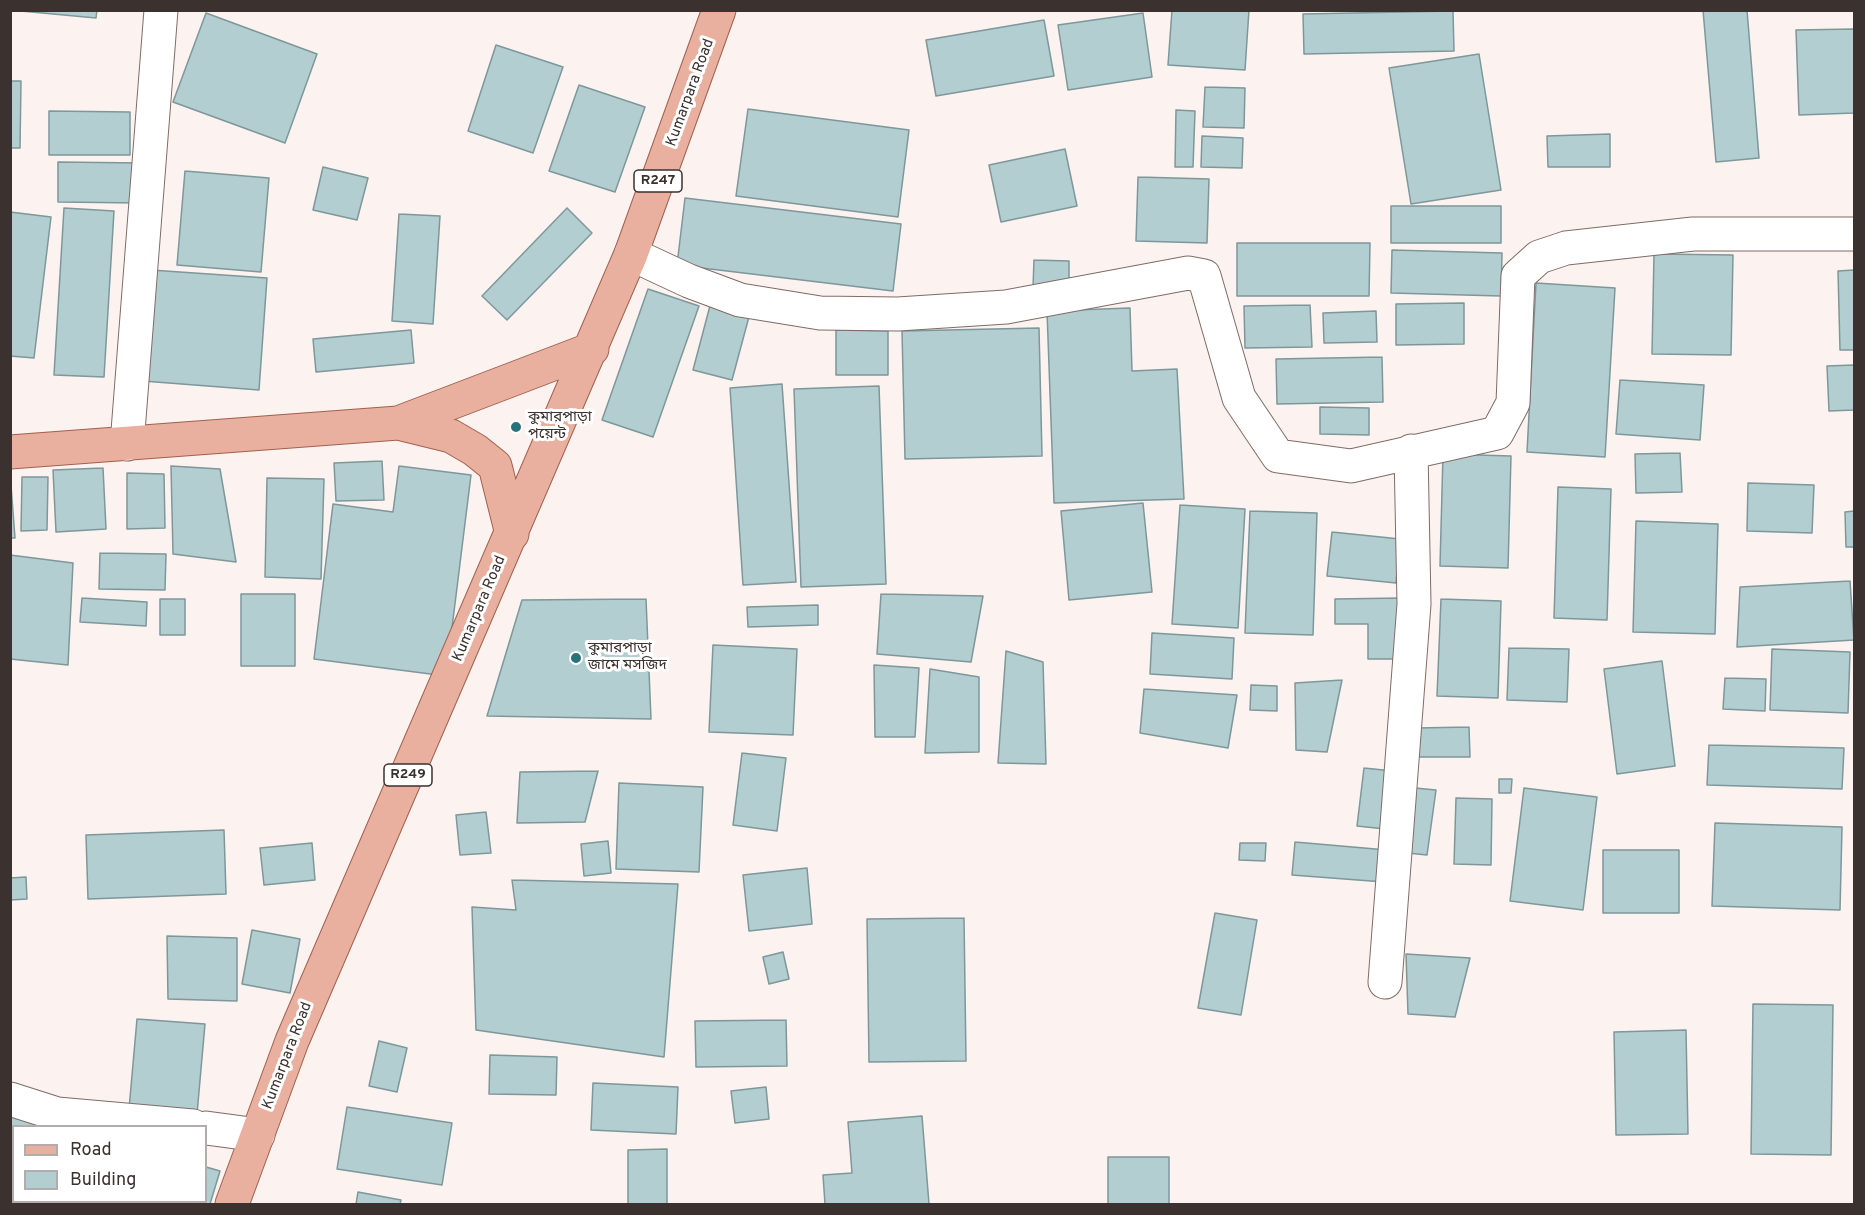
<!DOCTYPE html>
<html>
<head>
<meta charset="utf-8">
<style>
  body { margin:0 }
  #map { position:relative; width:1865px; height:1215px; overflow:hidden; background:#fcf2ef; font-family:Overpass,sans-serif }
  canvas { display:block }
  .frame { position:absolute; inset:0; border:12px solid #3b312f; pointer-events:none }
  .legend { position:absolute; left:12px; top:1125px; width:195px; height:78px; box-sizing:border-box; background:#fff; border:2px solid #b1adac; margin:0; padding:8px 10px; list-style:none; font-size:18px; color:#3b312f }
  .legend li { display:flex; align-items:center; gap:12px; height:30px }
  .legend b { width:30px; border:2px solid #b1adac }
</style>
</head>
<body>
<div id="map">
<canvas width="1865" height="1215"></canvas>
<div class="frame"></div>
<ul class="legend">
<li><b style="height:8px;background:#e9af9f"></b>Road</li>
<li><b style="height:16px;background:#b3ced1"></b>Building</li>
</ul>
</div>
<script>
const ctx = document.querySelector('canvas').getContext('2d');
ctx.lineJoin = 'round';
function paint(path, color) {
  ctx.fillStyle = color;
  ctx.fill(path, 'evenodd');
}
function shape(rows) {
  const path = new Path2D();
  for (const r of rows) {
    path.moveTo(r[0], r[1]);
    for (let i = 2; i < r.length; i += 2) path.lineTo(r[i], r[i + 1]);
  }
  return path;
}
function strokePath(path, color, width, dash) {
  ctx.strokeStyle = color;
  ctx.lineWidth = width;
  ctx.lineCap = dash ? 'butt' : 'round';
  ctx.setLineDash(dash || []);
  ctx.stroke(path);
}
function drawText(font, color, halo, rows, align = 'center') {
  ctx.font = font + ' Overpass,"Noto Sans Bengali",sans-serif';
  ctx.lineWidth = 6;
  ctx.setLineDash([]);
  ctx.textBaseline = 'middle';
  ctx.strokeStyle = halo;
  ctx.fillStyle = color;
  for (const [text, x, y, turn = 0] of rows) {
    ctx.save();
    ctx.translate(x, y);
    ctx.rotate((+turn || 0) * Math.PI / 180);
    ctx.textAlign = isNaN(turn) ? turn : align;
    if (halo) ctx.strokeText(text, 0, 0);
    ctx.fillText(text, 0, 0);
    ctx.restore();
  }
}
const building = shape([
  [10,10,97,10,96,18,10,10],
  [1172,10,1249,10,1245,70,1168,65,1172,10],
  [1703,10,1747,10,1759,158,1716,162,1703,10],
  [1453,11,1454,51,1304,54,1303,14,1453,11],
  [206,13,317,54,285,143,173,102,206,13],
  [1143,13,1152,77,1068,90,1058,25,1143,13],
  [1044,20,1054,76,936,96,926,40,1044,20],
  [1854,29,1854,113,1799,115,1796,30,1854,29],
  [496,45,563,67,533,153,468,131,496,45],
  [1479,54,1501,190,1411,204,1389,68,1479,54],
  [10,81,21,81,20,148,10,148,10,81],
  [579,85,645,107,615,192,549,171,579,85],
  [1205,87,1245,88,1244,128,1203,127,1205,87],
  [748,109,909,130,898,217,736,196,748,109],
  [1176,110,1195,111,1193,167,1175,167,1176,110],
  [49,111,130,112,130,155,49,155,49,111],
  [1610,134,1610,167,1548,167,1547,136,1610,134],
  [1202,136,1243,138,1242,168,1201,167,1202,136],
  [1065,149,1077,206,1001,222,989,165,1065,149],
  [58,162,141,163,140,203,58,202,58,162],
  [323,167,368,178,357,220,313,210,323,167],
  [185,171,269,178,261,272,177,265,185,171],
  [1138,177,1209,179,1207,243,1136,241,1138,177],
  [685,198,901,224,893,291,677,265,685,198],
  [1391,206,1501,206,1501,243,1391,243,1391,206],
  [64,208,114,211,104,377,54,375,64,208],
  [567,208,592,233,507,320,482,296,567,208],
  [10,212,51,217,34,358,10,356,10,212],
  [399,214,440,216,433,324,392,321,399,214],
  [1237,243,1370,243,1369,296,1237,296,1237,243],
  [1392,250,1502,253,1501,296,1391,293,1392,250],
  [1654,254,1733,255,1731,355,1652,354,1654,254],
  [1034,260,1069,261,1069,288,1033,287,1034,260],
  [151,270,267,278,259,390,143,381,151,270],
  [1854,270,1854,350,1840,350,1838,271,1854,270],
  [1536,283,1615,288,1605,457,1527,452,1536,283],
  [648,289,699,306,653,437,602,420,648,289],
  [711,302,750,313,732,380,693,370,711,302],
  [1464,303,1464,344,1396,345,1396,304,1464,303],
  [1310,305,1312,347,1245,348,1244,306,1310,305],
  [1130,308,1132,371,1177,369,1184,499,1054,503,1047,311,1130,308],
  [1376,311,1377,342,1324,343,1323,313,1376,311],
  [1039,328,1042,456,905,459,902,331,1039,328],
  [411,330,414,363,316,372,313,339,411,330],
  [836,330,888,331,888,375,836,375,836,330],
  [1382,357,1383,402,1277,404,1276,359,1382,357],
  [1854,365,1854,410,1829,411,1827,366,1854,365],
  [1620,380,1704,385,1700,440,1616,434,1620,380],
  [782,384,796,582,743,585,730,388,782,384],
  [879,386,886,584,801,587,794,389,879,386],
  [1320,407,1369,408,1369,435,1320,434,1320,407],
  [1680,453,1682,492,1636,493,1635,454,1680,453],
  [1443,454,1511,456,1508,568,1440,566,1443,454],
  [382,461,384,500,336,501,334,463,382,461],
  [171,466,220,469,236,562,173,554,171,466],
  [399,466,471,475,446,676,314,659,333,504,393,512,399,466],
  [103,468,106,529,56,532,53,470,103,468],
  [10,472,15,538,10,538,10,472],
  [127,473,164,474,165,528,127,529,127,473],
  [22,477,48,477,47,530,21,531,22,477],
  [267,478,324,479,321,579,265,577,267,478],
  [1748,483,1814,485,1812,533,1747,531,1748,483],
  [1558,487,1611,489,1607,620,1554,618,1558,487],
  [1143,503,1152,592,1069,600,1061,511,1143,503],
  [1180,505,1245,509,1238,628,1172,624,1180,505],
  [1250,511,1317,513,1313,635,1245,633,1250,511],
  [1854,511,1854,547,1846,547,1845,512,1854,511],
  [1636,521,1718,524,1715,634,1633,632,1636,521],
  [1332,532,1400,539,1396,583,1327,576,1332,532],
  [100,553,166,554,165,590,99,589,100,553],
  [10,555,73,563,68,665,10,659,10,555],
  [1850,581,1854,640,1737,647,1740,587,1850,581],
  [241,594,295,594,295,666,241,666,241,594],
  [881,594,983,596,971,662,877,654,881,594],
  [82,598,147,602,146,626,80,622,82,598],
  [1402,598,1402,659,1368,659,1368,624,1335,624,1335,599,1402,598],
  [160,599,185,599,185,635,160,635,160,599],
  [646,599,651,719,487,716,522,600,646,599],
  [1441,599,1501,601,1498,698,1437,696,1441,599],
  [818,605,818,625,748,627,747,607,818,605],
  [1152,633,1234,638,1232,679,1150,674,1152,633],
  [713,645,797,649,793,735,709,732,713,645],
  [1509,648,1569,649,1567,702,1507,700,1509,648],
  [1772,649,1850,652,1848,713,1770,710,1772,649],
  [1006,651,1043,662,1046,764,998,763,1006,651],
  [1662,661,1675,766,1617,774,1604,669,1662,661],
  [874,665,919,668,915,737,875,737,874,665],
  [930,669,979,677,979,752,925,753,930,669],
  [1725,678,1766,679,1765,711,1723,709,1725,678],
  [1342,680,1327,752,1296,750,1295,683,1342,680],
  [1251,685,1277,686,1277,711,1250,710,1251,685],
  [1144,689,1237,695,1228,748,1140,733,1144,689],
  [1469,727,1470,757,1418,757,1417,728,1469,727],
  [1709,745,1844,748,1842,789,1707,785,1709,745],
  [742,753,786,758,777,831,733,825,742,753],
  [1364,768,1393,771,1385,829,1357,826,1364,768],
  [598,771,585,822,517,823,520,772,598,771],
  [1499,779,1512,779,1511,793,1499,793,1499,779],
  [619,783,703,787,699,872,616,869,619,783],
  [1415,788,1436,790,1427,855,1407,853,1415,788],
  [1524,788,1597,797,1583,910,1510,901,1524,788],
  [1456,798,1492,799,1491,865,1454,864,1456,798],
  [486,812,491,853,460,855,456,815,486,812],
  [1715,823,1842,827,1840,910,1712,906,1715,823],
  [224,830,226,894,88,899,86,835,224,830],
  [608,841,611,873,584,876,581,844,608,841],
  [1295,842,1387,850,1384,882,1292,875,1295,842],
  [312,843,315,880,264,885,260,848,312,843],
  [1240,843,1266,843,1265,861,1239,860,1240,843],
  [1603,850,1679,850,1679,913,1603,913,1603,850],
  [807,868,812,924,749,931,743,875,807,868],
  [26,877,27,899,10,900,10,878,26,877],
  [512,880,678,884,664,1057,476,1030,472,907,516,910,512,880],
  [1215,913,1257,920,1241,1015,1198,1008,1215,913],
  [964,918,966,1061,869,1062,867,919,964,918],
  [252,930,300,939,290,993,242,984,252,930],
  [167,936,237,938,237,1001,168,999,167,936],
  [783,952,789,979,769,984,763,957,783,952],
  [1406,954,1470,958,1455,1017,1408,1014,1406,954],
  [1753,1004,1833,1005,1831,1155,1751,1154,1753,1004],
  [137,1019,205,1024,197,1114,129,1109,137,1019],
  [786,1020,787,1066,696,1067,695,1021,786,1020],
  [1686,1030,1688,1134,1616,1135,1614,1032,1686,1030],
  [379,1041,407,1048,397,1092,369,1086,379,1041],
  [490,1055,557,1057,556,1095,489,1094,490,1055],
  [593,1083,678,1087,676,1134,591,1130,593,1083],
  [766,1087,769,1119,735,1123,731,1091,766,1087],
  [347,1107,452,1123,442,1185,337,1169,347,1107],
  [10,1115,49,1126,14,1126,14,1194,10,1193,10,1115],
  [922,1116,929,1204,825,1204,823,1175,852,1173,848,1122,922,1116],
  [667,1149,667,1204,628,1204,628,1150,667,1149],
  [1108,1157,1169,1157,1169,1204,1108,1204,1108,1157],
  [206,1167,220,1171,210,1204,57,1204,58,1202,206,1202,206,1167],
  [358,1192,401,1200,400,1204,356,1204,358,1192]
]);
paint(building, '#b3ced1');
strokePath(building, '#7d979a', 1.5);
const street = shape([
  [631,254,689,281,740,300,820,313,898,314,1006,307,1188,273,1204,276,1239,398,1278,456,1351,466,1497,433,1513,403,1518,276,1539,257,1566,248,1693,234,1854,234],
  [127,444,161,10],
  [1385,982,1414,604,1411,451],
  [10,1099,57,1114,193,1126],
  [206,1128,258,1135]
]);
const primary = shape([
  [398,423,451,436,475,450,495,466,512,534],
  [10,452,398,423,592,349],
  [232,1204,292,1041,631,254,719,10]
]);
strokePath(street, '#806b65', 35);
strokePath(primary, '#a2604e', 35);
strokePath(street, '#fff', 33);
strokePath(primary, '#e9af9f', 33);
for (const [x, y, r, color] of [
  [516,427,6,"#28727a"],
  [576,658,6,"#28727a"]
]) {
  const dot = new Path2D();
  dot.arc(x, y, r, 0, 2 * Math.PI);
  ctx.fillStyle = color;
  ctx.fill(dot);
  strokePath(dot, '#fff', 2);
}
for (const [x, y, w] of [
  [658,181,48],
  [408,775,48]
]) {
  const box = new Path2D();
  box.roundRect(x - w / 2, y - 11, w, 22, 4.5);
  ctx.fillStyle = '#fff';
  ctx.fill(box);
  strokePath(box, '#3b312f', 1.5);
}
drawText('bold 14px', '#3b312f', null, [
  ["R247",658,181],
  ["R249",408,775]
]);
drawText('15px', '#3b312f', '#fff', [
  ["Kumarpara Road",691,93,-70],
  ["Kumarpara Road",480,609,-67],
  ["Kumarpara Road",288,1056,-69]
]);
drawText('15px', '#3b312f', '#fff', [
  ["কুমারপাড়া",528,418],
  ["পয়েন্ট",528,435],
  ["কুমারপাড়া",588,649],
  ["জামে মসজিদ",588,666]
], 'left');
</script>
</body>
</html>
